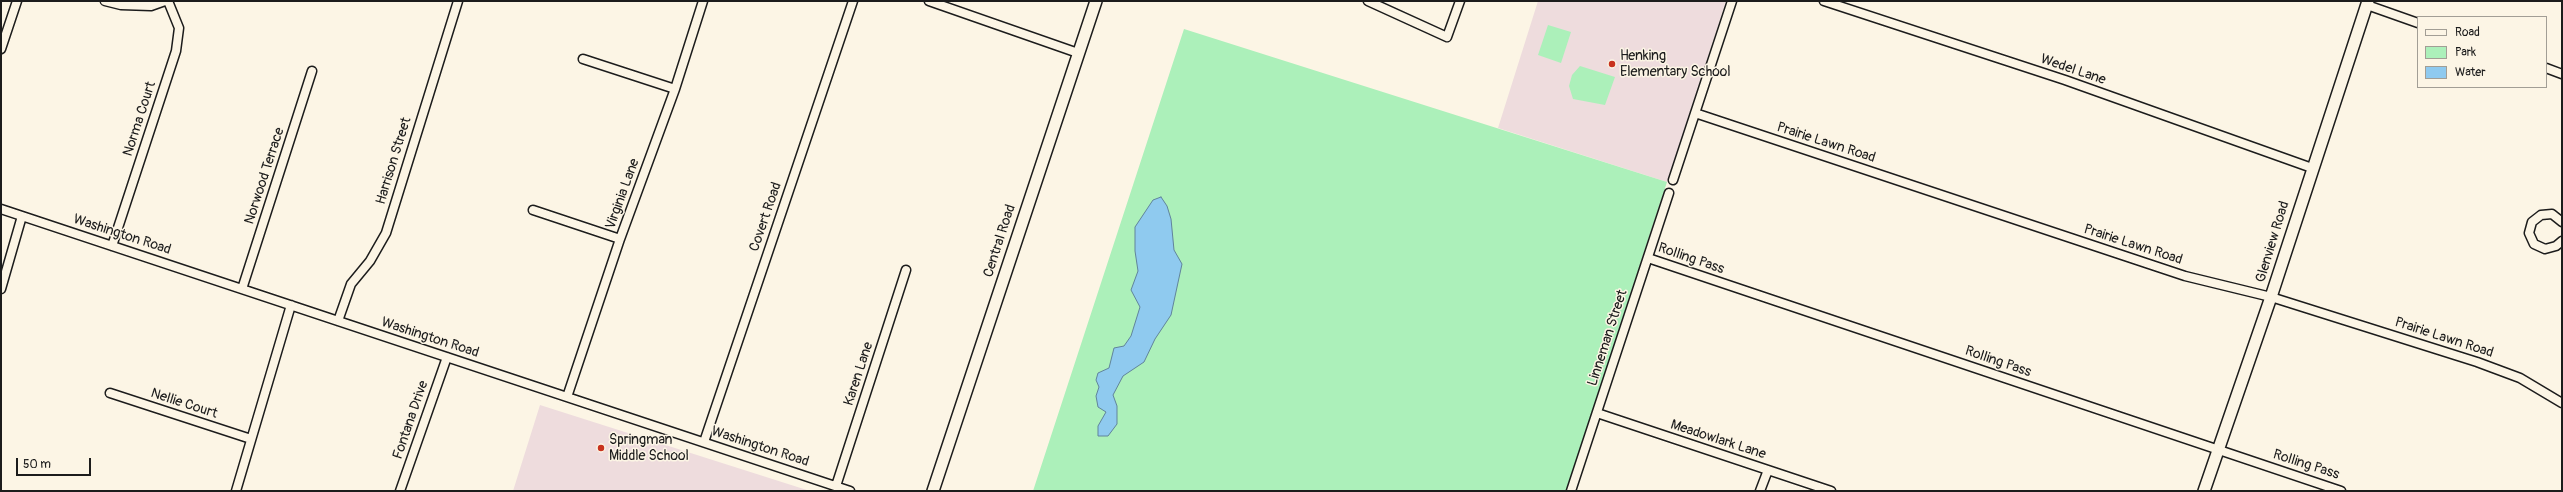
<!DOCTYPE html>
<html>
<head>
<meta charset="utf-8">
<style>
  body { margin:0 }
  #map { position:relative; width:2563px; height:492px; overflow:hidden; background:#fcf5e5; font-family:Pangolin,sans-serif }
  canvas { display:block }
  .frame { position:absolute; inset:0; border:2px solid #1c1c1c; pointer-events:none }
  .legend { position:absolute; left:2417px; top:16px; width:130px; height:72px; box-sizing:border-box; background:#fcf5e5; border:1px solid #a29e95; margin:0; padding:5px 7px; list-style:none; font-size:12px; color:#1c1c1c }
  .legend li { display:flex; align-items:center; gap:8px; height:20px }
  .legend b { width:20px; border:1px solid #a29e95 }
  .scale { position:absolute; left:16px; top:458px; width:75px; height:18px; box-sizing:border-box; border:2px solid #1c1c1c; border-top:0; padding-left:5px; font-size:12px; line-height:14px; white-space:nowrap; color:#1c1c1c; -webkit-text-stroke:3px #fcf5e5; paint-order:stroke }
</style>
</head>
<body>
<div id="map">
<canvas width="2563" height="492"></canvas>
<div class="frame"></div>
<ul class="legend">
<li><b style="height:5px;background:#fcf5e5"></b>Road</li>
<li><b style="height:11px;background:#acf0ba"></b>Park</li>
<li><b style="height:11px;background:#8fcaef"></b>Water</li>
</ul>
<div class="scale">50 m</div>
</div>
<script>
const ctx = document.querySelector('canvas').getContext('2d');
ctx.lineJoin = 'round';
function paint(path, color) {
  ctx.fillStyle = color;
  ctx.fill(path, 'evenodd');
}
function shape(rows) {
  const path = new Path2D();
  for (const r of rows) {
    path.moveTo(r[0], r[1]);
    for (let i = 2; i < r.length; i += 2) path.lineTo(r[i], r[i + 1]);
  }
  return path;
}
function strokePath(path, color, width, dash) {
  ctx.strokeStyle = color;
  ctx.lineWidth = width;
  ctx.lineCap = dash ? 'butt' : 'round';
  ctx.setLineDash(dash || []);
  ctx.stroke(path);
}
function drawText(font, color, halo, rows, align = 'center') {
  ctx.font = font + ' Pangolin,sans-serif';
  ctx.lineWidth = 3;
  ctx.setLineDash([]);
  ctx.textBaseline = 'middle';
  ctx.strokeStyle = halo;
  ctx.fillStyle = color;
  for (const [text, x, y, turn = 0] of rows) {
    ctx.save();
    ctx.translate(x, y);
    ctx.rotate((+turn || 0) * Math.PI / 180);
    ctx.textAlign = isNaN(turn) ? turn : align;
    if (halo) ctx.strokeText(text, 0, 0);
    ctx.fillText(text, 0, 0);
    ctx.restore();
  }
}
paint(shape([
  [1538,1,1726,1,1667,182,1498,128],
  [540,405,810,491,513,491]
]), '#eedcdd');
paint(shape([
  [1548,25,1571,32,1561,63,1538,55],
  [1184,29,1667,182,1566,491,1033,491],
  [1580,66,1615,77,1605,105,1573,99,1569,86,1572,75]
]), '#acf0ba');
const water = shape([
  [1161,197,1167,206,1171,219,1174,250,1182,264,1171,315,1155,339,1144,362,1123,376,1113,395,1117,406,1117,424,1108,436,1098,436,1098,426,1106,412,1098,407,1096,396,1099,387,1096,380,1098,373,1109,368,1114,348,1124,346,1131,336,1140,307,1131,290,1138,271,1135,251,1135,227,1153,200,1161,197]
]);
paint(water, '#8fcaef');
strokePath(water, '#61849b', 1);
const street = shape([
  [105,1,121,5,151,6,165,1],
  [929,1,1078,53],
  [1368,1,1447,37,1460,1],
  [1824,1,2065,80,2312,168],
  [2367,5,2418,23],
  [1,49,17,1],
  [583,59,675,89],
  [2546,68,2562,74],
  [1695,113,2185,276,2271,297,2477,362,2520,378,2562,403],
  [1673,180,1732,1],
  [1,209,850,491],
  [533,210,620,239],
  [2562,222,2552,214,2541,215,2532,222,2529,233,2534,244,2545,249,2556,246,2562,241],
  [112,246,176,51,179,28,168,1],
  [1648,258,2341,491],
  [1,289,22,216],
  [242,289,312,71],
  [338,321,351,284,370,261,386,233,458,1],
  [110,393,251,439],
  [567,397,620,239,675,89,703,1],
  [1597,413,1831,491],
  [704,442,853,1],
  [836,486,906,270],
  [236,491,291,305],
  [400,491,447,357],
  [1571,491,1669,193],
  [1760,491,1768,470]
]);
const secondary = shape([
  [933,491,1096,1],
  [2204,491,2271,297,2368,1]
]);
strokePath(street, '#1c1c1c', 11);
strokePath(secondary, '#1c1c1c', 14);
strokePath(street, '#fcf5e5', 8);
strokePath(secondary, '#fcf5e5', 11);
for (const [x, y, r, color] of [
  [1612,64,4,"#c8321e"],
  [601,448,4,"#c8321e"]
]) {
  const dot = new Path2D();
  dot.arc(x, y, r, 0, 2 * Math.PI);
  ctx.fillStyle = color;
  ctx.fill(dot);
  strokePath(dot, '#fcf5e5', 1.5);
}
drawText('14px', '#1c1c1c', '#fcf5e5', [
  ["Henking",1620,56],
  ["Elementary School",1620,72],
  ["Springman",609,440],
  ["Middle School",609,456]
], 'left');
drawText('14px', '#1c1c1c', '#fcf5e5', [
  ["Wedel Lane",2073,70,19],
  ["Norma Court",140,119,-72],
  ["Prairie Lawn Road",1826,143,18],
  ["Harrison Street",394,161,-73],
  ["Norwood Terrace",265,176,-72],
  ["Virginia Lane",623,194,-70],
  ["Covert Road",766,217,-71],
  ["Washington Road",122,235,18],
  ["Central Road",1000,241,-72],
  ["Glenview Road",2273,242,-73],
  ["Prairie Lawn Road",2133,245,18],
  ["Rolling Pass",1691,259,19],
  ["Washington Road",430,338,18],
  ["Linneman Street",1608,338,-72],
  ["Prairie Lawn Road",2444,338,18],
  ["Rolling Pass",1998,362,19],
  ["Karen Lane",859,374,-72],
  ["Nellie Court",184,404,18],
  ["Fontana Drive",411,420,-71],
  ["Meadowlark Lane",1718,440,18],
  ["Washington Road",760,447,18],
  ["Rolling Pass",2306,465,18]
]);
</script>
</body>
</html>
